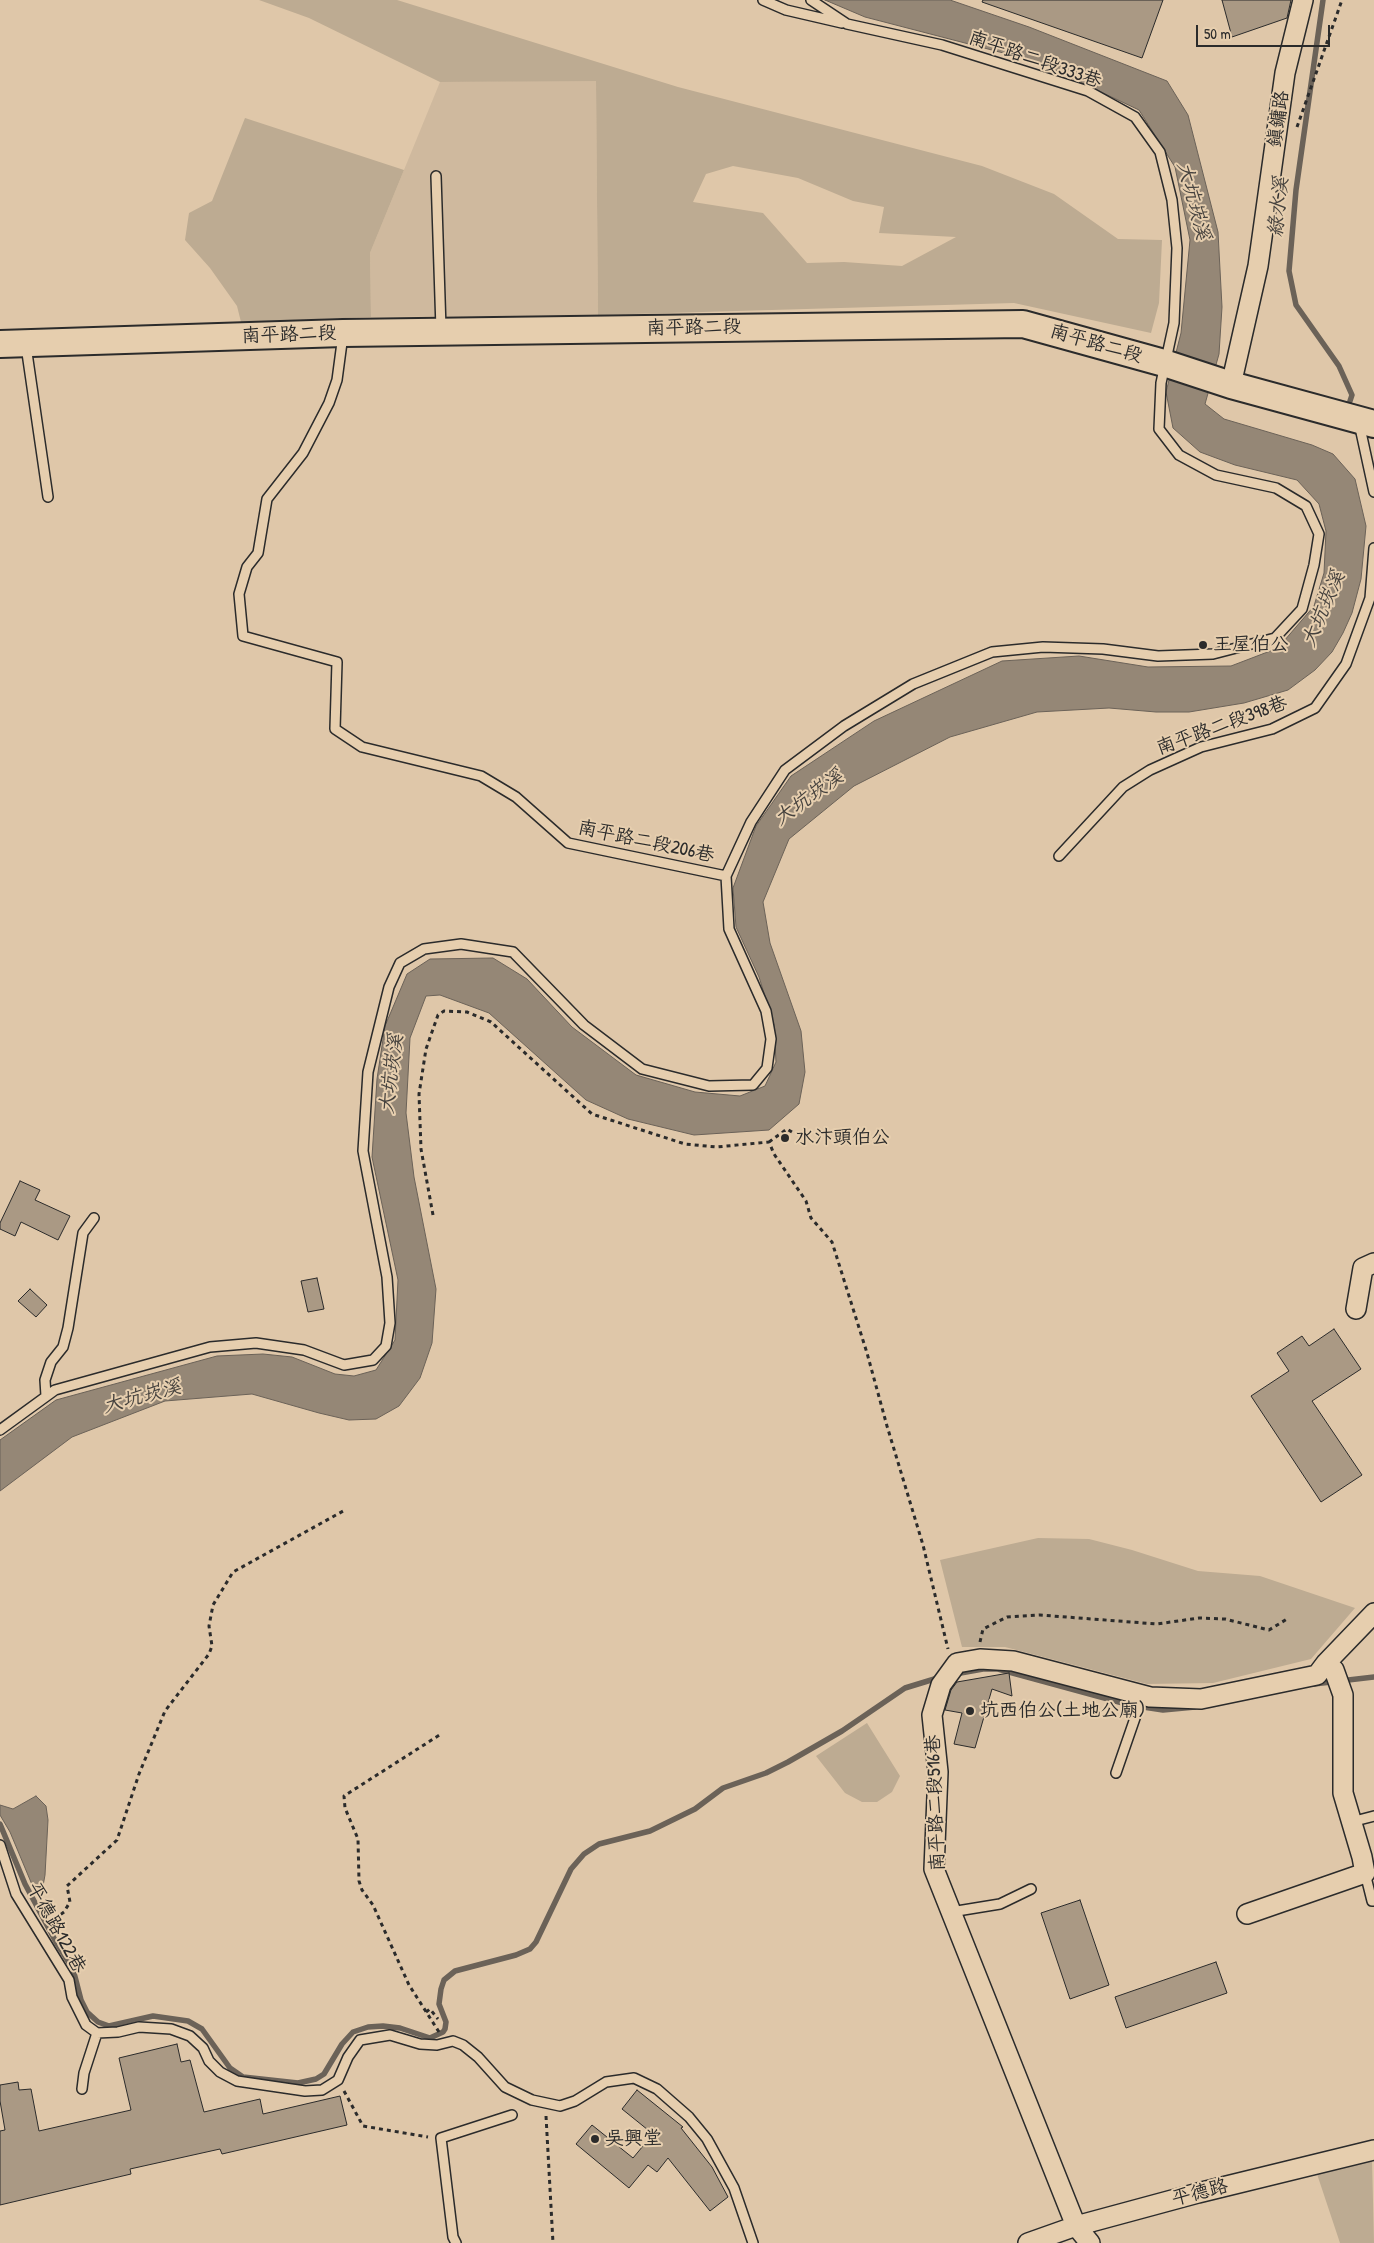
<!DOCTYPE html>
<html>
<head>
<meta charset="utf-8">
<style>
  body { margin:0 }
  #map { position:relative; width:1374px; height:2243px; overflow:hidden; background:#dfc7a9; font-family:"Patrick Hand",sans-serif }
  canvas { display:block }
  .scale { position:absolute; left:1196px; top:25px; width:134px; height:22px; box-sizing:border-box; border:2px solid #2b2b2b; border-top:0; padding-left:6px; font-size:15px; line-height:18px; white-space:nowrap; color:#2b2b2b; -webkit-text-stroke:4px #e6ceae; paint-order:stroke }
</style>
</head>
<body>
<div id="map">
<canvas width="1374" height="2243"></canvas>
<div class="scale">50 m</div>
</div>
<script>
const ctx = document.querySelector('canvas').getContext('2d');
ctx.lineJoin = 'round';
function paint(path, color) {
  ctx.fillStyle = color;
  ctx.fill(path, 'evenodd');
}
function shape(rows) {
  const path = new Path2D();
  for (const r of rows) {
    path.moveTo(r[0], r[1]);
    for (let i = 2; i < r.length; i += 2) path.lineTo(r[i], r[i + 1]);
  }
  return path;
}
function strokePath(path, color, width, dash) {
  ctx.strokeStyle = color;
  ctx.lineWidth = width;
  ctx.lineCap = dash ? 'butt' : 'round';
  ctx.setLineDash(dash || []);
  ctx.stroke(path);
}
function drawText(font, color, halo, rows, align = 'center') {
  ctx.font = font + ' "Patrick Hand","LXGW WenKai TC",sans-serif';
  ctx.lineWidth = 4;
  ctx.setLineDash([]);
  ctx.textBaseline = 'middle';
  ctx.strokeStyle = halo;
  ctx.fillStyle = color;
  for (const [text, x, y, turn = 0] of rows) {
    ctx.save();
    ctx.translate(x, y);
    ctx.rotate((+turn || 0) * Math.PI / 180);
    ctx.textAlign = isNaN(turn) ? turn : align;
    if (halo) ctx.strokeText(text, 0, 0);
    ctx.fillText(text, 0, 0);
    ctx.restore();
  }
}
paint(shape([
  [596,80,598,315,371,317,370,253,440,82]
]), '#cfb99e');
paint(shape([
  [259,0,397,0,678,87,982,166,1054,194,1118,239,1162,240,1159,303,1151,333,1014,303,598,315,596,81,440,82,309,18],
  [733,166,798,178,853,201,884,207,879,233,956,237,902,266,844,262,807,263,763,213,693,202,706,174],
  [245,118,404,170,370,253,371,317,241,322,237,306,210,268,185,240,189,213,212,201],
  [1038,1538,1089,1539,1132,1550,1198,1571,1260,1576,1355,1608,1311,1659,1213,1683,1147,1684,1005,1647,962,1647,940,1560],
  [867,1723,900,1776,892,1792,877,1802,862,1802,845,1793,816,1756],
  [1372,2159,1374,2243,1340,2243,1317,2174]
]), '#bdab92');
const water = shape([
  [825,0,950,0,1029,27,1167,81,1188,115,1218,232,1222,307,1219,354,1205,404,1224,419,1312,445,1333,454,1355,479,1366,526,1361,579,1352,613,1343,633,1332,652,1315,670,1288,690,1244,703,1189,712,1156,712,1109,708,1037,712,950,737,854,786,789,839,763,902,770,943,801,1031,805,1072,799,1104,769,1130,694,1135,628,1119,586,1100,489,1013,440,995,426,996,410,1038,406,1113,414,1177,436,1289,432,1343,420,1378,399,1406,376,1419,349,1420,319,1413,252,1394,165,1401,72,1437,0,1491,0,1440,56,1400,217,1356,263,1354,292,1357,335,1374,354,1376,376,1370,395,1340,398,1280,372,1157,377,1079,385,1026,407,974,430,959,493,958,527,979,572,1027,636,1075,695,1092,740,1096,765,1086,776,1062,774,1025,759,977,736,927,733,888,756,826,791,776,874,721,1002,661,1079,656,1148,667,1231,666,1278,648,1314,606,1324,573,1326,531,1319,504,1297,480,1235,465,1200,452,1173,428,1166,392,1181,333,1190,240,1175,167,1139,110,1038,62,865,17,825,0],
  [36,1796,46,1806,48,1820,45,1875,43,1886,40,1889,33,1887,10,1832,0,1815,0,1805,13,1809,36,1796]
]);
paint(water, '#958776');
strokePath(water, '#6b6258', 1);
strokePath(shape([
  [1323,0,1296,190,1289,271,1296,305,1339,366,1352,395,1350,401],
  [955,1674,983,1669,998,1669,1130,1705,1163,1710,1195,1707],
  [1314,1684,1374,1677],
  [0,1824,25,1884,56,1942,73,1969,81,2000,87,2012,98,2022,109,2026,153,2016,188,2021,202,2029,230,2068,243,2077,298,2083,316,2079,324,2074,342,2044,353,2032,368,2027,383,2026,400,2028,430,2038,443,2032,445,2029,446,2022,439,2004,441,1989,444,1980,455,1971,516,1955,530,1949,536,1942,571,1869,584,1854,599,1844,650,1831,695,1809,723,1788,766,1773,788,1762,842,1731,905,1688,941,1677]
]), '#6b6258', 5.5);
const building = shape([
  [983,0,1163,0,1142,58,982,2,983,0],
  [1222,0,1291,0,1287,18,1232,37,1222,0],
  [20,1181,40,1190,35,1200,70,1216,58,1240,21,1222,15,1236,0,1229,0,1223,20,1181],
  [317,1278,324,1309,308,1312,301,1281,317,1278],
  [30,1289,47,1305,36,1317,18,1301,30,1289],
  [1334,1329,1361,1369,1312,1401,1362,1475,1321,1502,1251,1396,1289,1371,1277,1353,1302,1336,1309,1346,1334,1329],
  [1009,1673,1012,1696,992,1689,975,1748,954,1744,962,1713,945,1710,951,1690,957,1682,1009,1673],
  [1080,1900,1109,1985,1070,1999,1041,1913,1080,1900],
  [1216,1962,1227,1993,1126,2028,1115,1997,1216,1962],
  [177,2044,181,2062,190,2060,204,2112,260,2099,263,2114,340,2096,347,2125,222,2154,220,2149,130,2169,131,2174,0,2205,0,2131,5,2130,0,2101,0,2085,18,2082,19,2090,31,2089,39,2131,131,2110,119,2058,177,2044],
  [637,2090,683,2127,681,2128,712,2167,728,2197,710,2211,668,2158,657,2172,648,2165,629,2188,576,2144,592,2125,633,2158,653,2134,622,2109,637,2090]
]);
paint(building, '#aa9984');
strokePath(building, '#2b2b2b', 1);
const lane = shape([
  [763,0,786,10,842,23],
  [436,176,441,329],
  [343,335,337,380,329,403,303,453,267,499,258,553,247,567,239,594,243,636,337,662,335,729,362,747,481,776,516,797,568,843,726,876],
  [26,346,48,497],
  [1359,423,1374,492],
  [1059,856,1123,787,1150,770,1201,747,1272,729,1315,708,1346,664,1370,598,1374,548],
  [46,1396,45,1380,51,1362,63,1347,68,1328,83,1233,94,1218],
  [0,1430,55,1390,210,1347,256,1343,304,1350,344,1365,373,1360,386,1346,390,1323,387,1277,363,1151,368,1072,389,987,400,963,424,949,461,944,513,952,584,1025,642,1069,709,1086,753,1085,767,1068,771,1039,766,1011,729,929,726,876,751,822,785,770,844,726,913,684,992,652,1043,647,1103,649,1158,656,1213,654,1275,638,1302,609,1314,565,1319,534,1306,506,1276,488,1216,475,1179,455,1159,429,1161,383,1174,323,1177,248,1172,200,1160,152,1135,117,1088,91,942,45,847,24,811,0],
  [1116,1773,1143,1695],
  [1351,1822,1374,1816],
  [0,1845,16,1894,69,1980,72,1997,86,2025,97,2033,118,2032,139,2027,171,2029,190,2036,203,2048,209,2061,220,2072,237,2081,305,2091,322,2090,338,2080,348,2057,360,2040,390,2035,420,2044,437,2045,453,2041,463,2045,478,2057,505,2087,532,2100,560,2106,575,2101,606,2082,634,2078,657,2089,689,2117,707,2139,734,2188,753,2243],
  [1365,1873,1372,1901,1374,1901],
  [951,1912,1000,1904,1031,1889],
  [82,2089,84,2073,97,2033],
  [456,2243,453,2237,441,2138,512,2115]
]);
const street = shape([
  [1231,385,1258,266,1285,73,1303,0],
  [1356,1309,1363,1268,1374,1263],
  [1247,1914,1365,1873,1362,1857,1343,1793,1343,1695,1334,1670,1326,1663],
  [1028,2243,1076,2226,1198,2193,1374,2150],
  [1090,2243,1076,2226,934,1869,938,1772,932,1715,941,1685,957,1663,980,1659,1013,1661,1150,1697,1201,1699,1317,1675,1326,1663,1374,1613]
]);
const secondary = shape([
  [0,344,343,333,1023,324,1164,363,1231,385,1374,424]
]);
strokePath(lane, '#2b2b2b', 12);
strokePath(street, '#2b2b2b', 22);
strokePath(secondary, '#2b2b2b', 30);
strokePath(shape([
  [1297,127,1342,0],
  [769,1142,787,1129,795,1134],
  [433,1215,421,1149,419,1094,426,1049,438,1015,444,1011,467,1012,491,1022,592,1114,685,1144,716,1147,769,1142,774,1154,806,1201,811,1218,832,1242,867,1353,887,1426,923,1545,948,1649],
  [980,1642,983,1629,1007,1617,1040,1615,1157,1624,1199,1618,1225,1619,1269,1630,1287,1619],
  [48,1924,64,1912,70,1902,67,1886,117,1840,139,1774,165,1711,209,1654,212,1646,209,1626,213,1605,233,1572,345,1510],
  [426,2012,430,2009,438,2019],
  [439,2032,409,1985,373,1905,362,1890,359,1881,358,1839,345,1808,344,1796,441,1734],
  [344,2091,363,2126,428,2137],
  [546,2116,553,2243]
]), '#2b2b2b', 3, [4, 4]);
strokePath(lane, '#e6ceae', 9);
strokePath(street, '#e6ceae', 19);
strokePath(secondary, '#e6ceae', 26);
for (const [x, y, r, color] of [
  [1203,645,5,"#2b2b2b"],
  [785,1138,5,"#2b2b2b"],
  [970,1711,5,"#2b2b2b"],
  [595,2139,5,"#2b2b2b"]
]) {
  const dot = new Path2D();
  dot.arc(x, y, r, 0, 2 * Math.PI);
  ctx.fillStyle = color;
  ctx.fill(dot);
  strokePath(dot, '#e6ceae', 2);
}
drawText('19px', '#2b2b2b', '#e6ceae', [
  ["南平路二段333巷",1035,60,19],
  ["鎮鏞路",1279,119,-82],
  ["南平路二段",694,328,-1],
  ["南平路二段",289,335,-2],
  ["南平路二段",1096,344,16],
  ["南平路二段398巷",1222,726,-20],
  ["南平路二段206巷",646,842,12],
  ["南平路二段516巷",936,1803,-92],
  ["平德路122巷",56,1928,61],
  ["平德路",1200,2193,-14]
]);
drawText('19px', '#2b2b2b', '#e6ceae', [
  ["王屋伯公",1213,645],
  ["水汴頭伯公",795,1138],
  ["坑西伯公(土地公廟)",980,1711],
  ["吳興堂",605,2139]
], 'left');
drawText('italic 20px', '#46423e', '#e6ceae', [
  ["大坑崁溪",1193,201,75],
  ["綠水溪",1279,207,-84],
  ["大坑崁溪",1324,609,-67],
  ["大坑崁溪",809,798,-36],
  ["大坑崁溪",392,1074,-83],
  ["大坑崁溪",142,1397,-15]
]);
</script>
</body>
</html>
